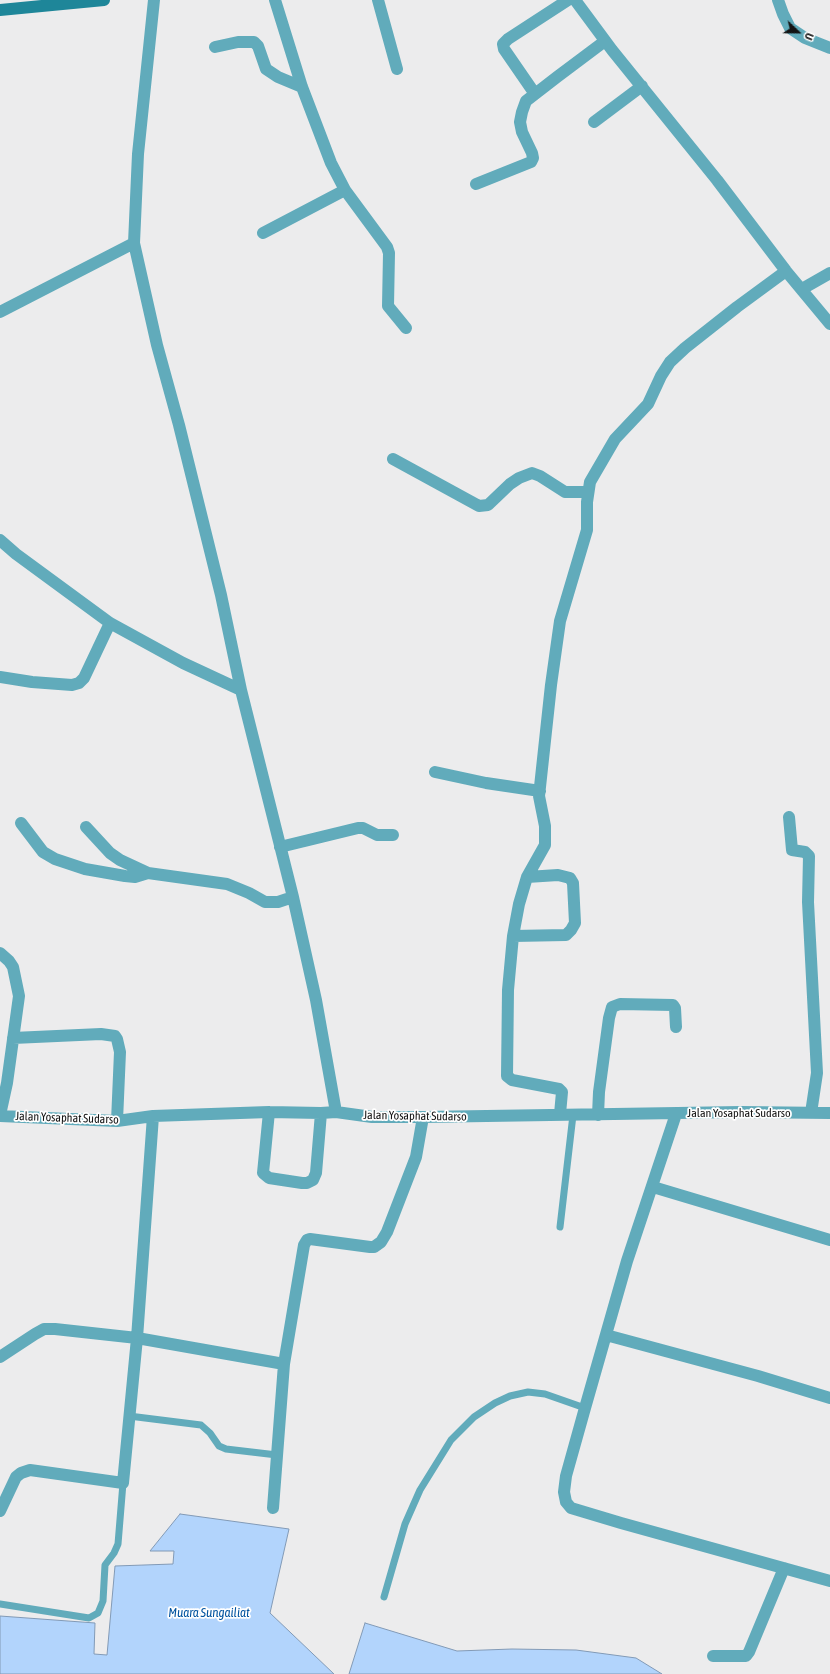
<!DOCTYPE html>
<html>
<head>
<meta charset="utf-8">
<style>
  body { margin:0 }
  #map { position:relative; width:830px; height:1674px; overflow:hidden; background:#ececed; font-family:"Asap Condensed",sans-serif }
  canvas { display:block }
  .north { position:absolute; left:778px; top:12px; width:40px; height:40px; -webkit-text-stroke:3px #fff; paint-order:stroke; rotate:112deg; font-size:11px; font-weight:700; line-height:16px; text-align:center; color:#131313 }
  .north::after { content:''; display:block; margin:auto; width:14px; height:18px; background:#131313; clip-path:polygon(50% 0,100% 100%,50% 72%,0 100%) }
</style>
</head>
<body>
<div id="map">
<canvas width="830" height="1674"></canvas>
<div class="north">U</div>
</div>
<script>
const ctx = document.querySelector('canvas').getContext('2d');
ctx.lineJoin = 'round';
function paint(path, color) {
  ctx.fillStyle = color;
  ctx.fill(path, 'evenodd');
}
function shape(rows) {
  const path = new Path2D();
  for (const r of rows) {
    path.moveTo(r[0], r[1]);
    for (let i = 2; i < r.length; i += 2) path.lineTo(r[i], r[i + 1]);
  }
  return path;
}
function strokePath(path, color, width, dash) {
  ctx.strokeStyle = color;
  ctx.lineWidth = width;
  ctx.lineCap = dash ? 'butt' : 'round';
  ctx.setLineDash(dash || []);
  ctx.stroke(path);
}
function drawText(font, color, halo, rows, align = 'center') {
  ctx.font = font + ' "Asap Condensed",sans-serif';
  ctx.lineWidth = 3.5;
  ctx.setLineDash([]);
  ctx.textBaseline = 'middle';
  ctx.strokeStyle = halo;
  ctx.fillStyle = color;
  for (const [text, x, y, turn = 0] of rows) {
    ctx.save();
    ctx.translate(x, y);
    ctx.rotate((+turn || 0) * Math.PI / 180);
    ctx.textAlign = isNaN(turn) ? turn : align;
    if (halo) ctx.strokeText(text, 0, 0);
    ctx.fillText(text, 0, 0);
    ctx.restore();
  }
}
const water = shape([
  [180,1514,289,1529,270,1613,334,1674,0,1674,0,1616,95,1623,94,1654,107,1655,115,1566,173,1564,174,1551,150,1551,180,1514],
  [365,1623,457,1651,512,1649,576,1650,636,1658,662,1674,349,1674,365,1623]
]);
paint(water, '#b2d4fc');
strokePath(water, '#829ab6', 1);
strokePath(shape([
  [560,1227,573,1115],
  [129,1416,201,1425,210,1433,219,1446,226,1449,277,1455],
  [384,1597,405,1524,420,1490,451,1440,474,1417,495,1403,510,1396,528,1392,545,1394,585,1408],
  [0,1604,89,1618,98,1613,103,1601,105,1565,114,1553,118,1544,123,1483]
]), '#61abbb', 7);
strokePath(shape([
  [154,0,138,154,134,243,157,345,179,425,221,595,241,690,293,897,316,1000,336,1112],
  [275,0,302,87,331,163,345,190,387,247,389,253,388,306,406,328],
  [378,0,397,69],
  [575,0,612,50,717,180,786,271,830,324],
  [778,0,783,14,790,28,805,38,830,48],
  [215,47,238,42,254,42,258,46,266,69,278,77,302,87],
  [535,94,504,49,503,44,508,39,568,0],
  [594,122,642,86],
  [476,184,531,162,533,158,532,153,522,132,520,122,522,112,526,101,557,77,605,41],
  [263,233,345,190],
  [802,289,830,273],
  [0,312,134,243],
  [393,459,479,506,488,505,510,484,519,478,532,473,540,476,565,492,588,492],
  [0,540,16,554,110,623,183,663,241,690],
  [0,677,32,682,72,685,79,683,84,678,110,623],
  [435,772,486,783,540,791],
  [789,817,792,850,805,852,809,856,808,902,817,1073,811,1113],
  [21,823,43,852,55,859,85,869,125,876,135,877,148,873],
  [86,827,110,853,120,860,148,873,227,884,249,893,265,902,278,902,293,897],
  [280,847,358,828,363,828,377,835,393,835],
  [513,936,566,935,571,930,575,923,573,883,570,878,558,875,527,877],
  [0,953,9,961,13,967,19,996,7,1083,0,1115],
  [13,1038,101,1034,115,1036,117,1039,120,1052,117,1121],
  [269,1112,263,1173,269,1178,302,1183,307,1183,313,1180,316,1173,321,1113],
  [560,1114,562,1092,559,1089,512,1080,507,1076,508,990,513,936,519,904,527,877,545,845,545,826,539,796,551,685,560,621,587,530,587,502,590,482,615,439,648,404,661,376,670,362,685,348,737,307,786,271],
  [676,1114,627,1261,585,1408,566,1476,564,1492,566,1502,571,1508,621,1523,830,1581],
  [598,1115,599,1092,609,1018,612,1007,620,1004,673,1005,675,1008,676,1027],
  [0,1116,117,1121,153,1116,269,1112,321,1113,336,1112,372,1117,423,1117,741,1112,830,1113],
  [653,1187,830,1240],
  [606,1335,758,1376,830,1398],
  [0,1357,35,1334,44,1329,55,1329,137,1338,284,1364],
  [273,1508,284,1364,304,1245,307,1240,310,1239,370,1247,374,1247,381,1242,387,1232,416,1157,423,1117],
  [0,1511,16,1477,21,1473,30,1470,123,1483,137,1338,153,1116],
  [713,1656,746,1656,749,1652,784,1568]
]), '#61abbb', 12);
strokePath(shape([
  [0,10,104,0]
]), '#1e8699', 12);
drawText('12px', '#131313', '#fff', [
  ["Jalan Yosaphat Sudarso",739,1113],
  ["Jalan Yosaphat Sudarso",415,1116,1],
  ["Jalan Yosaphat Sudarso",67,1118,2]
]);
drawText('italic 13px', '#00539f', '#fff', [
  ["Muara Sungailiat",209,1613]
]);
</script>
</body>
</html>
